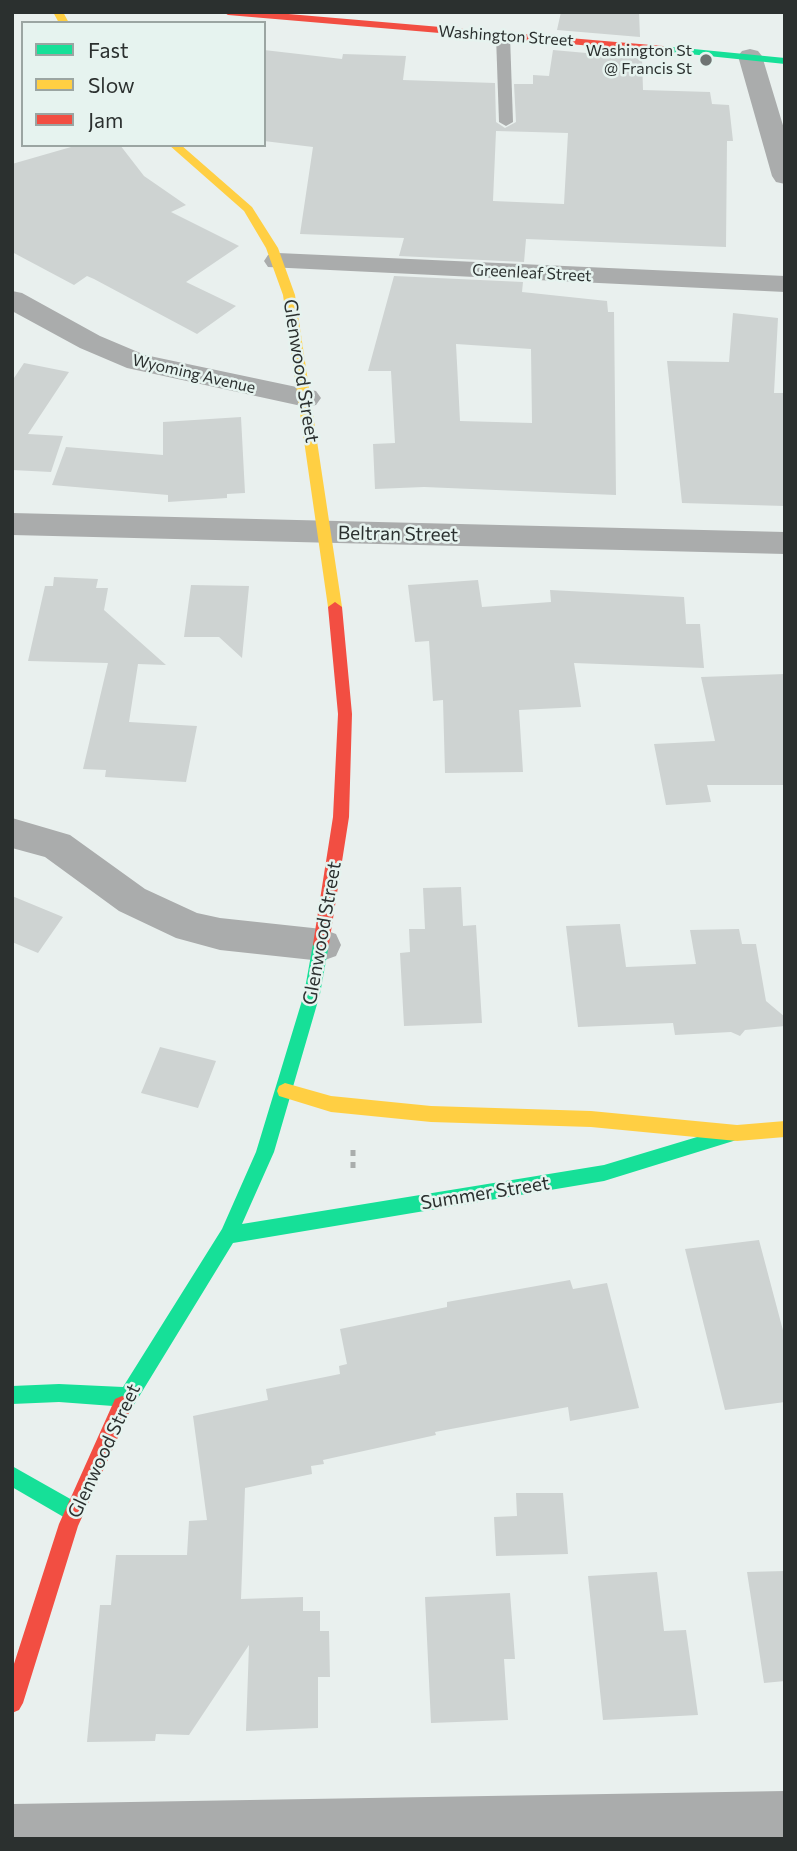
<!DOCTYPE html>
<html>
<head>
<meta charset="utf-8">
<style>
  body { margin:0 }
  #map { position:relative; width:797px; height:1851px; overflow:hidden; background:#e9f0ee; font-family:Commissioner,sans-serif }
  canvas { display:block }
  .frame { position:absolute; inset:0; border:14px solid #2b302f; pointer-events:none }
  .legend { position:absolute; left:21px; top:21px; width:245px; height:126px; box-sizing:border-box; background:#e6f3ef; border:2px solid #9ba5a2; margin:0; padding:9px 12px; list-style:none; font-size:21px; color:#2b302f }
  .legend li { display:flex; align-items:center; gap:14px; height:35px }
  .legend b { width:35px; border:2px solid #9ba5a2 }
</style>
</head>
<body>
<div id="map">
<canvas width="797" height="1851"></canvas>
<div class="frame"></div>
<ul class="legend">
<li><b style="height:9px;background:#16e098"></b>Fast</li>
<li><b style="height:9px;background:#ffcf43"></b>Slow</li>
<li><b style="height:9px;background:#f24e42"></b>Jam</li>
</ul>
</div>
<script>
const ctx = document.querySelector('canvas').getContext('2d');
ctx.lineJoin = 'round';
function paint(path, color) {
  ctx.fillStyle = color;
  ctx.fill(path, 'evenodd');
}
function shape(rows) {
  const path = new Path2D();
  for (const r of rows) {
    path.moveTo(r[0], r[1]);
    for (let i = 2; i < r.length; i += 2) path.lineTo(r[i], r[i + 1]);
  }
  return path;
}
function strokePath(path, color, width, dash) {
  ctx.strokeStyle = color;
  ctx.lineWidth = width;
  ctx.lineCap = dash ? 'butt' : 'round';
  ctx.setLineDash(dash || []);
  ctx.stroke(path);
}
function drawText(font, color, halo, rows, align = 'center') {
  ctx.font = font + ' Commissioner,sans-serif';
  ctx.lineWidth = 5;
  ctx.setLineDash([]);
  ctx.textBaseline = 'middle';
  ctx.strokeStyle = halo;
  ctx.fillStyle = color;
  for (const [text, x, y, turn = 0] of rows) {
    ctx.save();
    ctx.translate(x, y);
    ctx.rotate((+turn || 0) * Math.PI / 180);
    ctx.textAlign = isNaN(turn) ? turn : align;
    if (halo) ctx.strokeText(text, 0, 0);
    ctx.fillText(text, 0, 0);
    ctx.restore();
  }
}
paint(shape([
  [561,12,639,12,640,37,557,30],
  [264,50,342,59,343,54,406,56,403,80,495,83,496,122,505,128,516,122,514,84,533,84,533,75,549,76,553,50,642,58,643,90,710,92,712,104,729,105,733,141,727,141,726,247,526,239,524,262,399,256,404,238,300,234,313,147,264,141],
  [496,131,568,133,564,204,493,201],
  [78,145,120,145,144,176,186,205,171,212,239,246,186,282,236,306,197,334,94,279,87,276,74,285,12,252,12,164],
  [394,276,523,282,522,292,607,301,608,312,614,312,616,495,424,487,375,489,373,444,395,443,391,371,368,371],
  [456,344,531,349,532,423,460,421],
  [733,313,778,318,774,393,785,393,785,506,682,503,667,361,729,362],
  [24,363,69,372,28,434,63,436,51,472,12,470,12,381],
  [241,417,245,493,227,494,227,498,168,502,168,495,52,485,66,447,163,455,163,422],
  [54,577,98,579,96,588,108,588,104,610,166,665,138,664,129,722,197,726,186,782,105,777,106,770,83,769,108,663,28,661,45,586,53,586],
  [478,580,482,607,551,602,550,590,684,597,686,624,700,624,704,668,574,663,581,707,519,710,523,772,445,773,443,700,433,701,429,641,415,642,408,585],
  [191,585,249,586,242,658,219,637,184,637],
  [785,674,785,785,707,785,711,802,666,805,654,744,715,741,701,677],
  [461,887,463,926,476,925,482,1023,404,1026,400,953,410,952,409,929,425,929,423,888],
  [12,896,63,917,38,953,12,942],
  [620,924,626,967,696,964,690,930,739,929,742,944,756,944,766,1001,785,1017,785,1026,745,1030,740,1036,731,1032,675,1035,673,1023,578,1027,566,926],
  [160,1047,216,1061,198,1108,141,1093],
  [759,1240,785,1338,785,1402,725,1410,685,1249],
  [570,1280,573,1289,607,1283,639,1408,570,1421,568,1407,435,1432,436,1435,323,1460,324,1464,311,1466,312,1474,245,1488,241,1599,303,1597,303,1611,320,1611,320,1631,329,1631,330,1677,318,1677,318,1728,246,1731,249,1645,189,1735,156,1734,155,1741,87,1742,100,1605,111,1605,116,1555,187,1555,189,1521,207,1520,193,1416,268,1400,266,1389,340,1374,339,1366,347,1364,340,1329,447,1307,447,1302],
  [516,1493,563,1493,568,1554,496,1556,494,1517,517,1516],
  [785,1571,785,1681,764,1683,747,1572],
  [657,1572,664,1631,686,1630,698,1715,603,1720,588,1576],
  [510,1593,515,1659,504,1659,508,1720,431,1723,425,1597]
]), '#ced3d2');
strokePath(shape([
  [353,1150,353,1170]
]), '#a9adac', 5, [6, 6]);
paint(shape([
  [503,32,510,36,513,122,506,126,499,122,496,36,503,32]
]), '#aaacac');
paint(shape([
  [750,49,758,51,762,56,785,132,785,184,776,182,772,176,738,56,742,51,750,49],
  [278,253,785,276,785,292,268,267,264,261,268,255,278,253],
  [12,291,22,293,100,336,145,355,306,389,316,391,321,398,316,405,306,407,127,368,80,348,12,311,12,291],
  [12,513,785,532,785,554,12,535,12,513],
  [12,818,70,835,145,889,197,913,220,918,322,929,336,934,341,945,336,956,322,961,220,950,176,938,119,911,45,857,12,848,12,818],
  [785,1791,785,1839,12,1839,12,1804,785,1791]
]), '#aaacac');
paint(shape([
  [663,46,785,58,785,64,660,51,660,47,663,46],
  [321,937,327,939,329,944,320,994,274,1152,242,1224,604,1165,737,1125,743,1128,746,1133,743,1138,604,1181,233,1243,129,1413,122,1416,115,1413,113,1406,59,1402,12,1404,12,1386,59,1384,123,1387,222,1229,256,1152,304,994,313,944,315,939,321,937],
  [12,1466,81,1505,84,1512,81,1519,74,1522,67,1519,12,1487,12,1466]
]), '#16e098');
paint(shape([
  [53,12,63,12,69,23,59,23,53,12],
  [169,145,181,145,252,207,278,248,295,295,342,607,340,610,335,612,328,607,283,295,266,248,244,211,169,145],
  [285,1083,331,1096,431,1106,591,1111,737,1125,785,1121,785,1137,737,1141,591,1127,431,1122,331,1112,279,1096,277,1091,279,1086,285,1083]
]), '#ffcf43');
paint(shape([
  [223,12,265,12,663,46,668,49,663,52,228,15,223,12],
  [335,602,342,607,352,714,349,817,329,944,327,949,321,951,315,949,313,944,333,817,338,714,328,607,335,602],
  [122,1396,129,1399,132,1406,78,1526,23,1703,19,1710,12,1713,12,1670,59,1524,115,1399,122,1396]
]), '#f24e42');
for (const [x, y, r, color] of [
  [706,60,7,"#6e7372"]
]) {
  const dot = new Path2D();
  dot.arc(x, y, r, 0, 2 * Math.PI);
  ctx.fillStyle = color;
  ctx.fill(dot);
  strokePath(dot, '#e6f3ef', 2.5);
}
drawText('16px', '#2b302f', '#e6f3ef', [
  ["Washington Street",506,36,4],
  ["Greenleaf Street",532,273,3],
  ["Wyoming Avenue",194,374,13]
]);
drawText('16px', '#2b302f', '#e6f3ef', [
  ["Washington St",692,51],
  ["@ Francis St",692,69]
], 'right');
drawText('19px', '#2b302f', '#e6f3ef', [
  ["Glenwood Street",301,371,81],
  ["Beltran Street",398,534,1],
  ["Glenwood Street",322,933,-80],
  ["Summer Street",485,1193,-9],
  ["Glenwood Street",104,1451,-65]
]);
</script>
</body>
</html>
